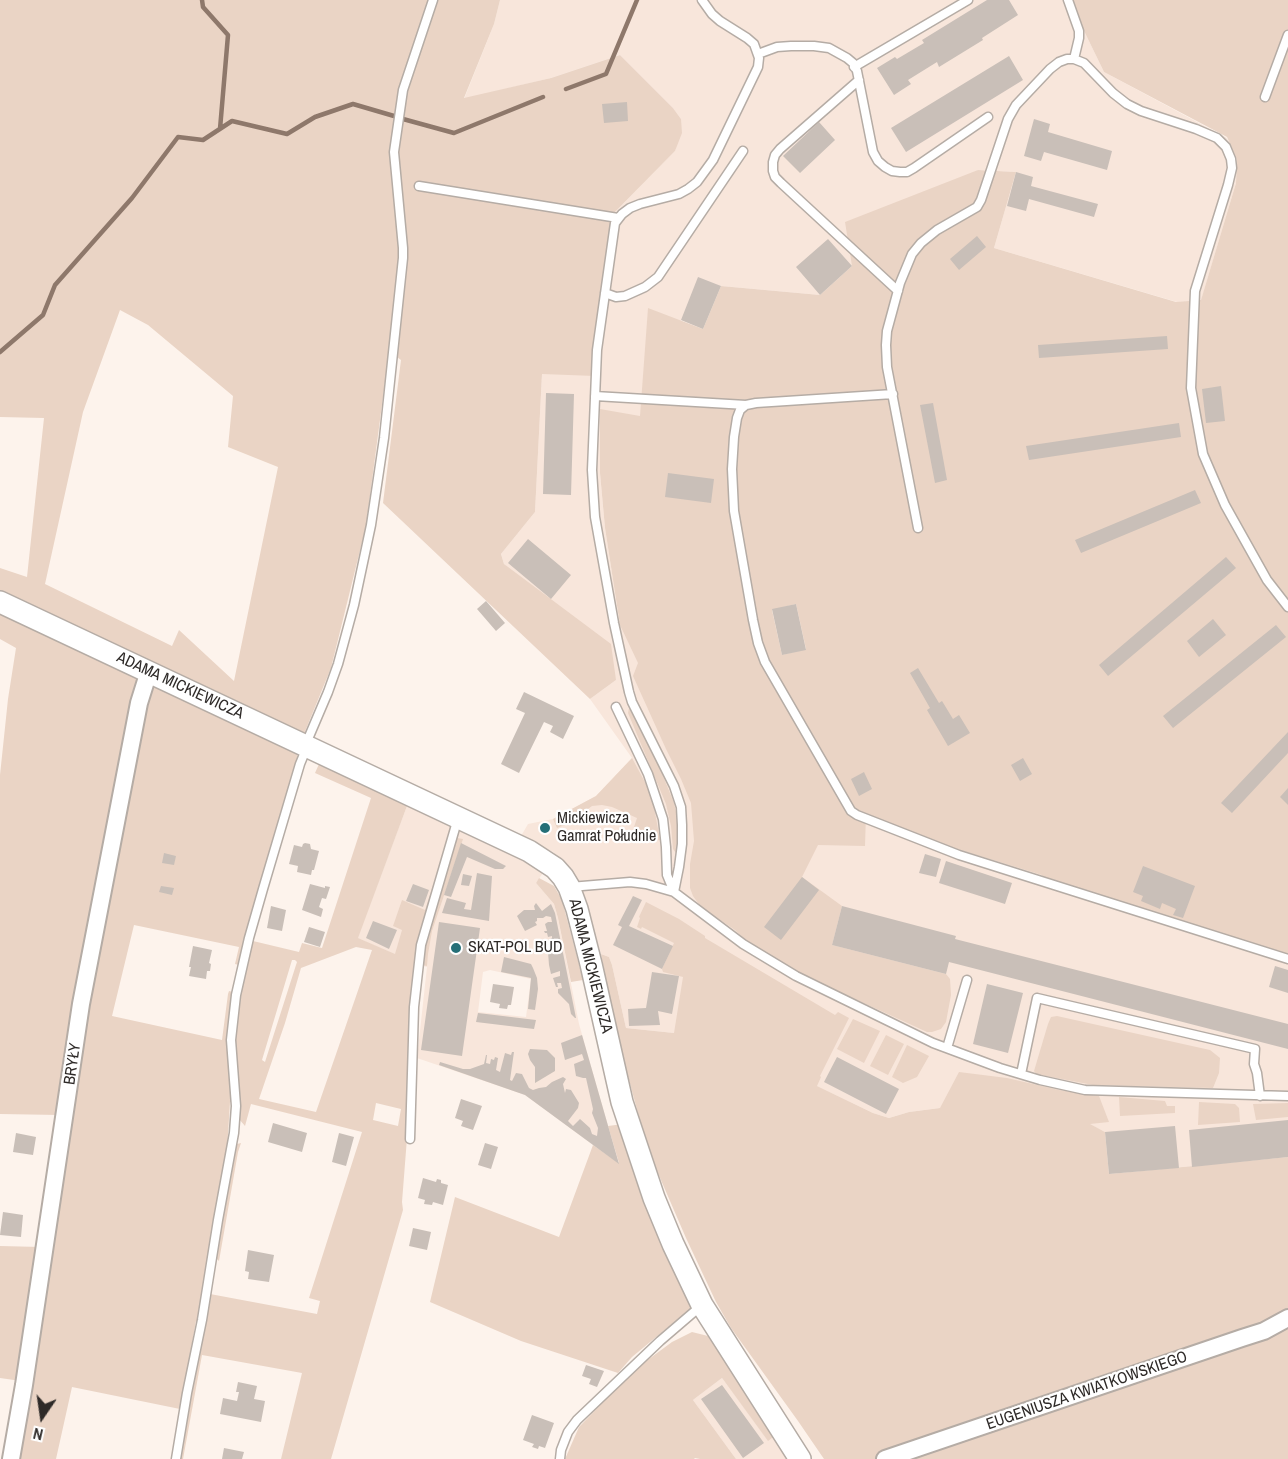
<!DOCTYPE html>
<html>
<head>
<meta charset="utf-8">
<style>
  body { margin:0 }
  #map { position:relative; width:1288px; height:1459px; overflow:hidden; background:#fdf3ec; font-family:"Archivo Narrow",sans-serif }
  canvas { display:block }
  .north { position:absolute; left:12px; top:1387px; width:60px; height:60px; -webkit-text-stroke:4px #fff; paint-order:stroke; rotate:193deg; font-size:16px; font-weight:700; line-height:24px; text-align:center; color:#2e2a28 }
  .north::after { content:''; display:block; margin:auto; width:21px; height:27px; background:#2e2a28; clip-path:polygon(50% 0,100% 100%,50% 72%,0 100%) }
</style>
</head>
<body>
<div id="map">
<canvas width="1288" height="1459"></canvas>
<div class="north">N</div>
</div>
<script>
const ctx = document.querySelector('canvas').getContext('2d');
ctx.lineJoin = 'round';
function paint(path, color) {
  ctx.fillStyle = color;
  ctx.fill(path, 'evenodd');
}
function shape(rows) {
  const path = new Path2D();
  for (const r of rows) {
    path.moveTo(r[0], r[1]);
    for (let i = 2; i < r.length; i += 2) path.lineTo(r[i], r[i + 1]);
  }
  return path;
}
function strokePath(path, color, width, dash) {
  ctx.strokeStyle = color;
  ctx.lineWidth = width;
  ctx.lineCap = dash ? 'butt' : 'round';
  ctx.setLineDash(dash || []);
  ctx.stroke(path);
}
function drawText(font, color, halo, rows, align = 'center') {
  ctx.font = font + ' "Archivo Narrow",sans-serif';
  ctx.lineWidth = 4.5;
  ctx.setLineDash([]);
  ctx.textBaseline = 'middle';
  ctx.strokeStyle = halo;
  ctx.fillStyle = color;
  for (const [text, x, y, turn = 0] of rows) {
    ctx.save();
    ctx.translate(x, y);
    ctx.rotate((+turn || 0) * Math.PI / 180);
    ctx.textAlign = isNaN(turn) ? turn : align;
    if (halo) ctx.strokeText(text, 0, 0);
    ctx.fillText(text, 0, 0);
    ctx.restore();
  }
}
paint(shape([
  [500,0,1069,0,1104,72,1227,138,1238,159,1236,183,1201,301,1177,302,994,248,1016,172,978,170,852,266,820,295,721,286,703,329,681,320,640,417,600,473,605,528,620,625,782,655,772,609,796,604,806,649,1019,823,1046,883,1288,958,1288,1157,1109,1174,1105,1132,989,1076,940,1108,909,1112,889,1118,873,1113,804,1080,674,1033,626,1028,612,965,609,957,601,954,584,897,572,869,553,852,521,836,528,824,553,819,596,796,632,758,590,699,616,680,504,564,501,554,535,512,542,374,614,213,675,151,681,119,673,108,620,55,551,78,464,99,494,24],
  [407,806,469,832,545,870,536,883,554,904,558,918,579,1024,619,1164,525,1095,417,1058,427,967,414,963,357,938],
  [490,970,531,979,526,1017,478,1012,483,972],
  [722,1378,768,1440,777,1434,793,1459,736,1459,693,1400]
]), '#f8e6db');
paint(shape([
  [0,0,500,0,494,24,464,98,551,78,620,55,673,108,681,119,682,133,675,151,614,213,612,241,595,376,542,374,535,512,501,554,504,564,611,644,616,680,590,699,383,503,401,360,393,354,388,359,366,526,331,668,304,734,0,591,0,568,27,577,44,418,0,417],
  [120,310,148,325,233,396,228,447,278,467,234,681,179,630,172,646,45,584,83,412],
  [1069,0,1288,0,1288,958,1046,884,1042,875,944,845,866,814,865,846,818,845,802,877,842,906,832,945,946,974,950,979,951,995,946,1022,941,1029,932,1032,927,1032,809,978,748,943,735,930,701,907,693,896,690,888,690,864,694,841,691,803,681,779,666,749,633,676,638,663,620,625,605,528,600,473,600,409,640,416,648,308,703,329,721,286,820,295,852,266,845,222,978,170,1016,172,994,248,1176,302,1201,300,1236,183,1237,159,1227,137,1104,72],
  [796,604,806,649,782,655,772,610],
  [0,614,138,679,59,1115,0,1114,0,775,8,699,16,648,0,639],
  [151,685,297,754,298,757,239,965,235,964,239,947,134,925,112,1016,222,1040,228,994,229,991,233,992,227,1033,232,1102,230,1102,227,1150,218,1196,207,1258,201,1308,199,1321,196,1321,180,1409,72,1387,56,1459,15,1459,73,1083,131,767],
  [629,708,657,761,674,803,678,821,678,850,676,853,673,849,671,826,666,804,628,713],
  [632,758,646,784,654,807,660,840,646,842,636,837,640,830,634,827,637,818,612,807,602,805,592,806,567,824,557,828,553,819,596,796],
  [319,764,407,806,358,938,395,954,402,930,393,926,402,900,425,910,442,859,450,860,457,838,463,839,432,931,428,954,427,966,418,964,407,1138,402,1202,403,1210,331,1459,281,1459,302,1373,202,1355,183,1459,180,1459,190,1392,204,1333,210,1294,317,1314,320,1301,309,1298,362,1132,251,1104,245,1126,239,1119,235,1046,237,1011,243,974,253,941,299,952,302,943,322,948,371,798,315,773],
  [356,947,372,950,316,1112,259,1099,285,1023,301,968],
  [292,960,295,960,297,962,296,965,265,1062,262,1060],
  [376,1103,401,1109,398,1126,373,1120],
  [539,878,554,886,562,900,583,980,571,982,558,918,554,904,536,883],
  [646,902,679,919,705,936,705,938,835,1015,838,1012,849,1018,820,1076,821,1077,817,1086,873,1113,889,1118,909,1112,940,1108,959,1072,1007,1078,1059,1090,1099,1096,1109,1122,1090,1124,1105,1132,1109,1174,1288,1157,1288,1459,824,1459,798,1421,731,1328,716,1302,686,1238,648,1150,616,1032,601,954,609,957,612,965,626,1028,674,1033,683,977,663,972,662,969,674,943,642,927,641,929,637,927,640,918,639,917],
  [1057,1016,1210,1050,1220,1058,1219,1073,1213,1088,1093,1085,1036,1074,1034,1071,1048,1024,1051,1017],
  [853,1019,880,1031,864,1063,837,1049],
  [886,1035,904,1044,888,1075,870,1066],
  [907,1045,929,1056,917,1077,903,1083,892,1077],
  [1119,1097,1165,1101,1167,1106,1175,1106,1175,1113,1120,1116],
  [1199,1102,1235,1104,1239,1108,1240,1122,1198,1125],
  [1288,1103,1288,1117,1256,1120,1253,1104],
  [623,1124,696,1304,632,1357,618,1373,521,1341,430,1302,455,1197,559,1237,593,1145,619,1163,608,1126],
  [241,1143,238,1152,219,1261,216,1258,226,1197,236,1146,237,1144],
  [0,1246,41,1247,21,1381,0,1378],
  [692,1332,708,1336,777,1434,768,1441,722,1378,693,1400,736,1459,700,1459,695,1458,694,1459,565,1459,579,1427,634,1370,672,1342]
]), '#ead4c5');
strokePath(shape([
  [202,0,203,7,228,35,220,129],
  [566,89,606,74,637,0],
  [403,119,454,133,543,97],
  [0,352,43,315,55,285,132,198,178,137,203,140,232,121,287,134,315,117,353,104,394,116]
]), '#8e786b', 4.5);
paint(shape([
  [987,0,1009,0,1018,15,982,38,983,40,939,67,937,62,908,80,911,84,894,95,877,68,895,57,897,59,924,43,922,40],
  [1009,56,1023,80,906,152,891,128],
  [627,102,628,121,604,123,602,104],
  [1034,119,1050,124,1048,132,1112,151,1107,170,1044,152,1041,161,1024,156],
  [819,122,835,140,800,173,783,156],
  [1016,172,1033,177,1031,186,1098,204,1094,217,1029,199,1026,211,1007,206],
  [977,236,986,247,959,270,950,259],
  [828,239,852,266,820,295,796,267],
  [698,277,721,286,703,329,681,320],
  [1167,336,1168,349,1039,358,1038,345],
  [1221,386,1225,421,1206,423,1202,389],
  [546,393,574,394,571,495,543,494],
  [933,403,947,480,935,483,920,405],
  [1179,423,1181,437,1029,460,1026,446],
  [668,473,714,479,711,503,665,497],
  [1195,490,1201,503,1081,553,1075,540],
  [528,539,571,575,551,599,508,563],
  [1226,557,1236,568,1108,676,1099,665],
  [486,601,505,623,496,631,477,609],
  [796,604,806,650,782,655,772,609],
  [1213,619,1226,635,1199,657,1187,641],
  [1276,625,1286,637,1173,728,1163,716],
  [918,668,939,703,942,701,953,719,959,715,970,733,948,746,927,710,930,708,910,673],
  [524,692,574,716,563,739,550,732,553,726,544,722,519,773,501,764,525,713,516,709],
  [1288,732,1288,753,1232,813,1221,803],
  [1023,758,1032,774,1020,781,1011,765],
  [864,772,872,789,859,796,851,779],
  [1288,788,1288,805,1280,797],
  [305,843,310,844,311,849,319,851,314,870,312,870,311,875,297,872,298,866,289,864,294,845,302,847,303,844],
  [461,843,506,866,503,869,495,869,467,857,451,897,444,895],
  [164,853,176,856,174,865,162,863],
  [925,854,941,859,936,877,919,873],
  [946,861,1012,883,1005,904,939,883],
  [1143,866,1195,886,1183,918,1173,915,1176,909,1162,903,1160,909,1141,901,1143,896,1133,892],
  [477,873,492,876,489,921,442,913,447,898,466,903,464,909,471,910],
  [463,874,472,876,469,886,461,885],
  [802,877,819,890,781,940,764,927],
  [310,884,325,888,325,886,330,887,326,899,322,898,319,907,323,909,321,917,302,910],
  [413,884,429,890,423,907,406,901],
  [161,886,174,888,172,895,159,892],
  [633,896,642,900,629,926,673,946,662,969,613,945,622,927,618,925],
  [536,903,542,911,551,904,555,913,576,1018,575,1018,571,1014,569,1004,558,993,558,989,562,988,561,983,557,983,558,987,556,987,553,978,560,976,560,971,551,974,549,965,548,952,554,950,553,947,551,948,550,945,548,946,547,943,551,942,550,939,552,938,552,936,548,937,547,933,545,933,544,931,547,931,545,924,548,922,552,922,551,917,546,916,543,918,537,918,537,921,535,922,537,925,525,931,517,916,524,910,535,910,534,906],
  [271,906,286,910,282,931,267,928],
  [842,906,956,936,955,939,1288,1024,1288,1049,949,962,946,974,832,945],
  [373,921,397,930,389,949,366,938],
  [439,922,480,928,462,1056,421,1050],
  [309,927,325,932,320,947,304,942],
  [193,946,212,950,209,963,211,964,210,971,207,971,206,979,189,976,191,967,189,967],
  [504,957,531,964,533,968,537,978,538,989,535,1010,528,1009,531,978,501,972],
  [1275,966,1288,970,1288,993,1269,987],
  [652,972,679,976,672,1014,658,1011,660,1025,629,1026,628,1009,646,1008],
  [493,984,514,987,511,1005,508,1005,507,1009,499,1008,500,1004,490,1002],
  [987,984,1023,993,1008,1053,973,1044],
  [478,1013,536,1020,534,1029,476,1022],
  [582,1035,619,1164,525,1095,439,1065,440,1062,463,1069,470,1069,484,1064,486,1055,487,1055,486,1063,490,1064,491,1059,494,1060,495,1057,498,1058,496,1070,500,1072,505,1053,511,1055,512,1052,514,1052,510,1080,512,1081,516,1073,522,1074,529,1088,533,1090,539,1088,546,1087,552,1082,563,1077,566,1079,563,1084,565,1093,566,1089,571,1090,579,1103,578,1108,568,1121,573,1126,580,1119,590,1128,592,1134,597,1136,598,1128,592,1113,593,1109,586,1078,583,1078,576,1076,574,1064,584,1060,582,1054,565,1060,561,1043],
  [530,1049,547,1050,555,1058,555,1071,535,1083,535,1067,530,1060,528,1054],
  [837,1057,899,1089,886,1114,824,1082],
  [461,1099,482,1106,473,1130,461,1126,463,1121,455,1118],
  [1288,1120,1288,1157,1192,1167,1189,1130],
  [273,1123,307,1133,302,1152,268,1142],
  [1175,1126,1179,1168,1109,1174,1105,1132],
  [16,1133,36,1137,33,1155,13,1152],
  [339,1133,354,1137,346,1166,332,1162],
  [485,1143,498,1147,491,1169,478,1165],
  [423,1178,436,1182,437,1179,441,1180,441,1183,448,1185,443,1205,433,1202,432,1205,424,1204,425,1200,418,1198],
  [3,1212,23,1215,21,1237,0,1235],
  [413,1228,431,1232,427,1250,409,1246],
  [248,1250,274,1255,269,1282,248,1279,249,1272,245,1271],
  [586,1365,604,1371,597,1387,589,1384,591,1379,582,1376],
  [238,1382,257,1386,254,1399,265,1401,261,1422,220,1414,223,1398,237,1401,239,1392,236,1392],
  [722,1385,764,1443,743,1458,701,1399],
  [532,1415,554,1423,545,1448,539,1446,538,1449,532,1447,534,1444,523,1440],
  [224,1448,244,1452,242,1459,222,1459]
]), '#c9bfb8');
const service = shape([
  [1068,0,1079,31,1079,38,1074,59],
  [758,54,777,47,791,46,814,46,829,48,847,58,853,63,857,71,873,152,878,161,885,167,892,171,900,172,907,172,914,168,988,117],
  [854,67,968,0],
  [859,80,780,149,775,155,773,162,773,171,775,177,781,183,898,291],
  [1265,97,1288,35],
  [419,186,618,218],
  [605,293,616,297,625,296,645,287,658,277,743,151],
  [893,394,756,403,746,405,740,410,737,418,734,437,732,469,734,511,753,620,758,643,765,662,851,811,857,815,959,855,1288,959],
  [595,396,746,405],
  [918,528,887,367,886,345,887,331,900,283,912,254,921,243,937,230,977,207,981,200,1008,119,1016,105,1050,69,1059,62,1067,59,1074,59,1084,63,1113,93,1127,104,1141,111,1196,129,1217,138,1226,147,1231,159,1232,168,1228,185,1195,291,1191,388,1203,454,1225,505,1267,580,1288,607],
  [616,707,648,774,663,819,666,847,667,875,674,892,743,944,796,976,933,1043,1000,1068,1040,1080,1085,1090,1288,1096],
  [305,746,328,692,338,664,354,605,371,525,384,438,403,258,403,248,394,152,403,90,433,0],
  [570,887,630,882,646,884,674,892,679,867,682,844,682,825,681,807,674,786,632,702,629,692,614,623,595,517,592,470,597,350,615,223,622,214,630,208,640,204,679,194,688,189,697,182,713,160,758,67,759,58,754,44,747,38,720,21,712,14,702,0],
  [947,1048,967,980],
  [1021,1074,1037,998,1255,1049,1254,1064,1257,1073,1260,1096],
  [410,1139,414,1007,421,945,458,818],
  [176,1459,187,1393,202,1320,218,1220,234,1133,236,1106,231,1040,236,995,249,938,263,889,300,764,307,747],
  [560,1459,561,1450,568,1432,577,1420,660,1341,702,1305]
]);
const minor = shape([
  [11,1459,24,1385,81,1004,139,703,149,671],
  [885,1459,1242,1338,1264,1331,1288,1318]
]);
const tertiary = shape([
  [0,602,529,851,555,868,563,877,569,887,577,909,591,964,622,1102,654,1198,673,1244,702,1305,800,1459]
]);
strokePath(service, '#b5aca5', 11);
strokePath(minor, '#b5aca5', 20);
strokePath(tertiary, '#b5aca5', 24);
strokePath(service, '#fff', 8);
strokePath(minor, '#fff', 16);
strokePath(tertiary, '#fff', 21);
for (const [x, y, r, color] of [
  [545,828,6,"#256f77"],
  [456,948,6,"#256f77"]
]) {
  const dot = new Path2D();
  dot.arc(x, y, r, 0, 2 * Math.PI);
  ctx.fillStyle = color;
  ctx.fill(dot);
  strokePath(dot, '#fff', 2);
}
drawText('16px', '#2e2a28', '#fff', [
  ["ADAMA MICKIEWICZA",180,686,25],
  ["ADAMA MICKIEWICZA",590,966,76],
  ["BRYŁY",73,1064,-82],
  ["EUGENIUSZA KWIATKOWSKIEGO",1087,1391,-19]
]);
drawText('16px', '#2e2a28', '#fff', [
  ["Mickiewicza",557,819],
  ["Gamrat Południe",557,837],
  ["SKAT-POL BUD",468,948]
], 'left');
</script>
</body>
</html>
